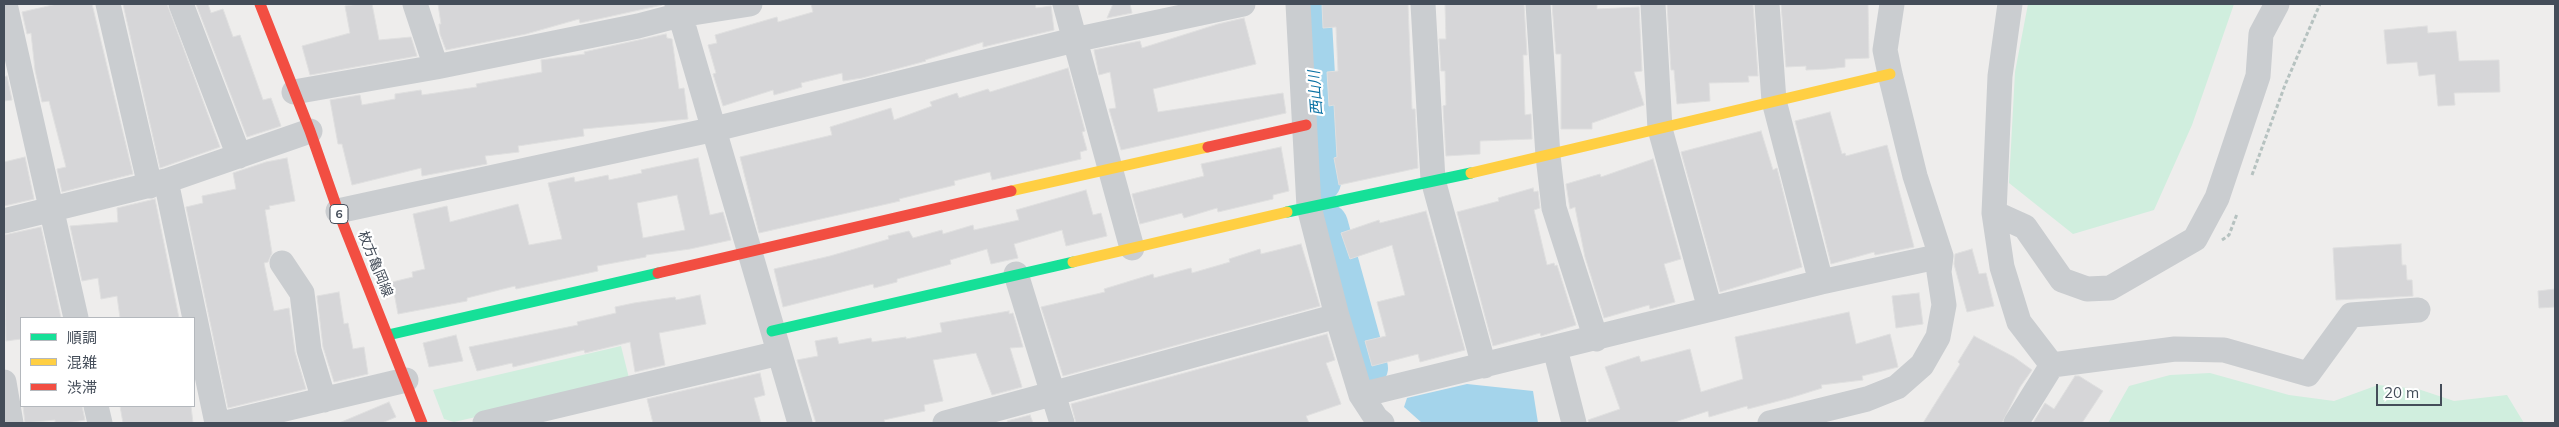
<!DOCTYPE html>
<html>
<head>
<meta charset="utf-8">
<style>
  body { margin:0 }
  #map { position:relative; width:2559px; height:427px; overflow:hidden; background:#eeedec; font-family:Mulish,"Noto Sans JP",sans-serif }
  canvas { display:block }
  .frame { position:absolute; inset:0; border:5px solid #444d59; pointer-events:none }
  .legend { position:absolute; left:20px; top:317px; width:175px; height:90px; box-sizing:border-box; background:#fff; border:1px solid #b4b8bd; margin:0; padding:6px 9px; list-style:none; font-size:15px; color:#444d59 }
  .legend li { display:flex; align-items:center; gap:10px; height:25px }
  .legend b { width:25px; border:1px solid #b4b8bd }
  .scale { position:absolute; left:2376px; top:384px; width:66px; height:22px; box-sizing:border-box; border:2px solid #444d59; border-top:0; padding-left:6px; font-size:15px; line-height:18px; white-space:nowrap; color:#444d59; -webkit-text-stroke:4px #fff; paint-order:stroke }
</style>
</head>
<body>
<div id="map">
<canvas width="2559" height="427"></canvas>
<div class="frame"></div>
<ul class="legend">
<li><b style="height:6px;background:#16e098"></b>順調</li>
<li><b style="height:6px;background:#ffcf43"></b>混雑</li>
<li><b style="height:6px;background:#f24e42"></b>渋滞</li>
</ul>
<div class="scale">20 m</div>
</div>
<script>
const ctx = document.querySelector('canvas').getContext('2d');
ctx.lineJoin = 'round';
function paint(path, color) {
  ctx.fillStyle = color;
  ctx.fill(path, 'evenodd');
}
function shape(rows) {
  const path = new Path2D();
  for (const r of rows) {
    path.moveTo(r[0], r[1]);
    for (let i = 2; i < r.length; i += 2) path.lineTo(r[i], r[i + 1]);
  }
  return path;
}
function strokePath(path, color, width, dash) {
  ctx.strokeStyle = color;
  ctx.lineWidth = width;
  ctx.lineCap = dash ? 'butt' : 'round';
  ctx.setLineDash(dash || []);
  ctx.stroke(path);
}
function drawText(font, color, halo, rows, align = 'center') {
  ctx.font = font + ' Mulish,"Noto Sans JP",sans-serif';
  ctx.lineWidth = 4.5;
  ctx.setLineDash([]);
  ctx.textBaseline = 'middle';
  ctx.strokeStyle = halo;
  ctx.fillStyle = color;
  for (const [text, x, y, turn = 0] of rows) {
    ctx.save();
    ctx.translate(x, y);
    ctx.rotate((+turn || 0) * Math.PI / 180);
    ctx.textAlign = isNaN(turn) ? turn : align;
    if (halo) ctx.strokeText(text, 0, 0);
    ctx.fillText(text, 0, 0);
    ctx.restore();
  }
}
paint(shape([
  [2028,4,2234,4,2192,125,2154,210,2073,234,2009,183,2015,72],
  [621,346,630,382,454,422,444,419,433,390],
  [2210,373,2289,395,2334,401,2378,385,2418,389,2454,401,2507,395,2524,423,2108,423,2129,386,2170,375]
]), '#d0eede');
paint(shape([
  [1467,384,1533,391,1538,423,1422,423,1404,407,1407,398]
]), '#a4d4eb');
strokePath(shape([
  [1311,4,1321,182],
  [1328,224,1368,368]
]), '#a4d4eb', 40);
const building = shape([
  [57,4,92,4,133,174,62,192,57,169,66,167,49,101,42,102,35,70,31,33,27,34,22,12,57,4],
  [123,4,167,4,220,147,160,168,123,4],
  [196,4,208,4,211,13,223,9,233,37,240,35,263,100,271,98,281,126,247,137,196,4],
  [359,4,372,4,379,40,411,37,417,56,310,75,302,46,350,33,345,6,359,4],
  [438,4,661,4,662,5,580,23,579,19,526,34,446,50,440,34,439,24,441,24,438,4],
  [811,4,1035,4,1036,8,1051,6,1054,30,983,47,983,42,925,60,926,61,862,78,843,81,842,73,801,83,802,87,774,95,773,90,723,106,713,74,716,73,708,45,717,43,715,35,777,17,778,22,813,12,811,4],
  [1113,4,1130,4,1132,13,1107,18,1113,4],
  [1322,4,1408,4,1412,109,1415,109,1418,168,1339,185,1334,158,1337,157,1334,105,1329,106,1327,72,1338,71,1336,27,1323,28,1322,4],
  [1445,4,1524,4,1527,55,1523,55,1525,115,1531,114,1532,139,1480,141,1480,154,1446,156,1443,106,1446,105,1445,71,1441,71,1439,39,1446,39,1445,4],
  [1552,4,1597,4,1597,9,1639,7,1642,71,1634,72,1644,105,1592,123,1592,129,1561,129,1561,54,1556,54,1552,4],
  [1667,4,1753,4,1758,76,1748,76,1749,82,1709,83,1710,101,1677,104,1674,70,1671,70,1667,4],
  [1781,4,1868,4,1869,58,1845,59,1845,67,1827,69,1806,70,1806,66,1786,67,1781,4],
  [1244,18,1256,64,1153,89,1158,112,1283,93,1286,113,1121,150,1109,109,1116,108,1110,72,1099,75,1094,50,1140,41,1142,48,1218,24,1244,18],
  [2427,26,2428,33,2456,31,2459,61,2499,60,2500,92,2454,93,2455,105,2438,106,2435,74,2419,76,2417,62,2387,64,2384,30,2427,26],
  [666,34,667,38,672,39,679,89,684,88,688,119,583,129,584,136,518,146,519,152,485,156,487,164,422,176,421,168,352,185,342,144,338,144,330,100,360,95,362,105,395,99,395,94,421,90,422,95,477,87,476,84,542,72,541,60,585,54,584,52,666,34],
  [1068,68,1085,131,1082,132,1087,150,1080,152,1081,159,992,180,990,172,954,181,955,185,899,199,900,201,759,233,740,157,832,135,830,127,891,108,894,120,932,106,930,102,957,93,959,98,988,89,990,92,1068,68],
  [7,76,12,100,4,101,4,77,7,76],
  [1830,112,1842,154,1845,153,1846,156,1887,145,1914,247,1875,255,1874,252,1831,264,1795,121,1830,112],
  [1761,131,1773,170,1777,168,1802,267,1720,292,1681,152,1761,131],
  [1281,147,1289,191,1273,195,1273,199,1218,212,1217,208,1184,218,1182,213,1140,224,1132,194,1204,176,1201,164,1281,147],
  [25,157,34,199,4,206,4,162,25,157],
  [287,158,295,201,269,206,270,209,265,210,272,253,268,262,264,263,274,311,289,308,295,352,306,389,228,408,186,207,203,203,202,196,236,189,233,173,266,162,287,158],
  [698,158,710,215,723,212,731,240,690,249,646,255,646,257,597,266,598,271,516,289,515,286,467,298,467,301,398,314,392,282,413,277,412,272,425,269,413,214,447,206,450,222,518,204,529,245,562,239,548,183,574,177,575,182,608,175,609,180,642,173,641,170,698,158],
  [677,195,685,230,643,238,637,203,677,195],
  [1653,159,1681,259,1664,264,1675,302,1650,309,1649,305,1604,318,1585,257,1575,207,1570,209,1566,184,1600,174,1601,177,1653,159],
  [1533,188,1534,192,1538,191,1540,208,1534,210,1547,265,1554,263,1555,266,1557,265,1576,325,1541,336,1540,333,1493,346,1457,212,1499,201,1498,198,1533,188],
  [1086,190,1093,215,1101,213,1107,236,1066,246,1062,230,1014,244,1018,258,991,264,987,249,950,260,951,264,897,279,897,282,874,288,873,284,783,307,774,269,830,256,889,239,888,236,909,231,913,238,942,230,943,234,973,225,974,230,1019,220,1016,210,1086,190],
  [155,199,179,318,120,318,117,296,101,299,98,278,82,281,70,226,118,222,117,208,155,199],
  [1426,211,1465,350,1420,362,1418,354,1372,366,1365,341,1386,336,1377,302,1405,295,1392,245,1350,259,1341,233,1379,220,1380,223,1426,211],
  [41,227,61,318,21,318,21,339,6,341,4,235,41,227],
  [1301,244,1320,306,1063,376,1041,307,1105,292,1104,289,1153,274,1154,278,1191,268,1192,273,1230,262,1229,259,1260,249,1261,254,1301,244],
  [2401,244,2402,265,2406,265,2407,280,2412,280,2413,296,2336,300,2333,248,2401,244],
  [1972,249,1979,274,1986,273,1994,306,1967,312,1954,264,1955,254,1972,249],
  [2555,289,2555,307,2539,308,2538,291,2555,289],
  [339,292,344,324,348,323,353,349,364,347,368,374,334,382,323,347,317,296,339,292],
  [1919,293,1923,324,1896,328,1892,296,1919,293],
  [700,295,706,324,659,333,665,365,635,372,630,342,585,353,584,350,513,367,512,363,477,371,469,347,578,325,577,322,616,313,615,307,634,303,675,297,676,300,700,295],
  [1009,311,1009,314,1013,313,1023,347,1010,348,1022,387,992,395,976,353,933,360,943,401,924,405,925,411,884,420,885,423,816,423,797,360,818,356,815,341,837,337,839,344,871,338,872,342,906,337,906,339,942,332,940,323,1009,311],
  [1849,312,1856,344,1890,334,1898,367,1862,376,1863,380,1821,385,1822,388,1790,398,1748,409,1747,406,1709,417,1708,411,1672,423,1589,423,1588,420,1620,409,1605,367,1639,356,1641,362,1690,349,1701,392,1743,379,1735,337,1849,312],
  [1327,334,1335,360,1326,363,1341,404,1306,416,1309,423,1076,423,1071,404,1327,334],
  [456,335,463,361,429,367,423,343,456,335],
  [1974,336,2014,357,2032,370,2020,387,2002,423,1923,423,1960,364,1958,362,1974,336],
  [760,373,765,395,754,398,761,423,653,423,647,399,760,373],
  [2075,376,2079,376,2103,391,2082,423,2033,423,2045,403,2054,409,2075,376],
  [389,402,396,417,382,423,339,423,389,402],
  [23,406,82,406,85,420,67,423,55,423,55,420,25,423,23,406],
  [120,406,191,406,193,423,123,423,120,406],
  [1030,415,1033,423,1008,423,1007,421,1030,415]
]);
paint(building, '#d6d6d8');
strokePath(building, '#dfdfdf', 1);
strokePath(shape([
  [2252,175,2285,85,2320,4],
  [2222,240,2229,235,2237,214]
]), '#b6c2c0', 3, [4, 2.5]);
strokePath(shape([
  [5,4,76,318],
  [108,4,150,186],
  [181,4,239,156],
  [415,4,436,67],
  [677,4,800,423],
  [1065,4,1132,248],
  [1298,4,1309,207,1337,316,1361,395,1376,418,1382,423],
  [1423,4,1433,180,1484,366],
  [1538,4,1548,156,1554,208,1596,339],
  [1653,4,1660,129,1710,309],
  [1767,4,1774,101,1821,282],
  [2010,4,2000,76,1994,213,2002,267,2019,322,2052,365,2175,349,2224,350,2308,374,2351,315,2418,310],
  [294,92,436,67,638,26,680,15,750,4],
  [166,181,217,423],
  [338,211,715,129,1074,40,1243,4],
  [1994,213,2025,227,2062,280,2087,289,2110,288,2195,239,2217,198,2258,76,2261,34,2277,4],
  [4,221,166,181,310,131],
  [282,263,302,293,309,350,324,400],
  [1016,274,1062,423],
  [1555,349,1574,423],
  [4,382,11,423],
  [1361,395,1821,282,1941,256],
  [96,406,100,423],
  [226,423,406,380],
  [485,423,779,353],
  [945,423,1337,316],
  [1770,423,1867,399,1897,387,1922,365,1938,337,1944,305,1939,272,1941,256,1915,176,1890,74,1885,50,1892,4],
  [2016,423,2052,365]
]), '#cacdd0', 25);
strokePath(shape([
  [1287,212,1471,173],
  [772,331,1073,262],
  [388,335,658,273]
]), '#16e098', 11);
strokePath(shape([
  [1471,173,1890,74],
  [1011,191,1208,147],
  [1073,262,1287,212]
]), '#ffcf43', 11);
strokePath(shape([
  [260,4,310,131,338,211,422,423],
  [1208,147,1306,125],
  [658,273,1011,191]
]), '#f24e42', 11);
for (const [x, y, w] of [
  [339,214,18]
]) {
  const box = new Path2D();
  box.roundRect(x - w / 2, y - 9.5, w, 19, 4);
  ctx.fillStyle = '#fff';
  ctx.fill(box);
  strokePath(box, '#444d59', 1);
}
drawText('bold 12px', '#444d59', null, [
  ["6",339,214]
]);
drawText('14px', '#444d59', '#fff', [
  ["枚方亀岡線",375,264,68]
]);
drawText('italic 15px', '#0c72a4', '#fff', [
  ["西山川",1316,93,-94]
]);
</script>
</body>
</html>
